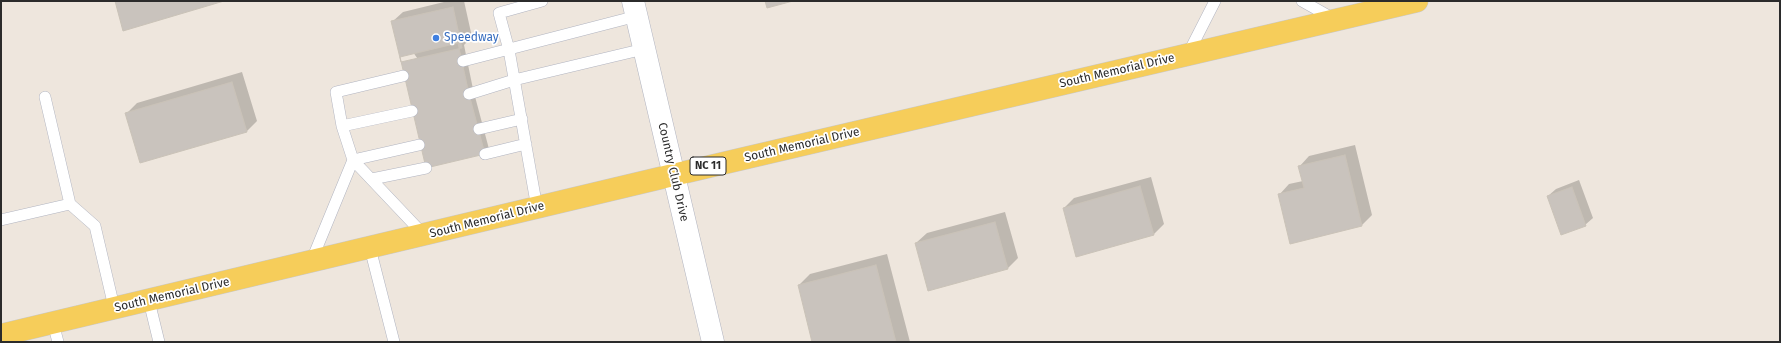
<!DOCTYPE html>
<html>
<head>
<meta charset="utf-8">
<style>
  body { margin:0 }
  #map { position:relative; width:1781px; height:343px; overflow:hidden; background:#eee6dd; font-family:"Fira Sans",sans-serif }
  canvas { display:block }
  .frame { position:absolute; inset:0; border:2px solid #2b2b2b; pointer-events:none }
</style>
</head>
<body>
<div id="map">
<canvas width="1781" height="343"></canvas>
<div class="frame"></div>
</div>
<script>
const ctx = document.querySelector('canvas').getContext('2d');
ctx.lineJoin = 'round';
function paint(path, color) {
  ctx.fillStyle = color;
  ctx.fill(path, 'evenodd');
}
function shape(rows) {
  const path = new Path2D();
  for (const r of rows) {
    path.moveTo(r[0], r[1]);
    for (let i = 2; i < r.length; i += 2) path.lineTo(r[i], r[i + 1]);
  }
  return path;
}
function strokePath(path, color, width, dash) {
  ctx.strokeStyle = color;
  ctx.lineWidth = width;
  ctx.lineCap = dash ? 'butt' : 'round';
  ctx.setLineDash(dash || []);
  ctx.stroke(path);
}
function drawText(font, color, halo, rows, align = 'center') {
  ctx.font = font + ' "Fira Sans",sans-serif';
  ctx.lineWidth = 3.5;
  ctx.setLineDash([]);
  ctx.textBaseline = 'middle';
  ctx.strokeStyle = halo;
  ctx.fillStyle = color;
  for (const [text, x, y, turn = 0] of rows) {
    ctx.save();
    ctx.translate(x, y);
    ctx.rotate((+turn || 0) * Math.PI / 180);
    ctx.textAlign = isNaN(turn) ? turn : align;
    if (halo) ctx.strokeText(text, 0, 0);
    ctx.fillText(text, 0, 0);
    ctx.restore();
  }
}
paint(shape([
  [448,1,464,1,472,37,464,45,473,89,489,149,484,154,392,22,403,12],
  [242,72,257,121,246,132,127,113,137,103],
  [1355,145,1372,215,1362,225,1279,195,1289,184,1303,181,1299,167,1309,156],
  [1151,177,1164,224,1154,234,1064,208,1074,198],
  [1579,180,1593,218,1585,225,1548,196,1556,189],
  [1005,212,1018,258,1007,269,916,243,927,233],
  [887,254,910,342,813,342,799,285,810,274]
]), '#0003');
const building = shape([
  [115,1,224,1,123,31,115,1],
  [765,1,793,1,767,8,765,1],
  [453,7,462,48,401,62,391,21,453,7],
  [458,43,469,94,485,154,426,168,400,57,458,43],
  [232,82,247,132,140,163,125,113,232,82],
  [1345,155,1362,226,1290,244,1278,194,1304,188,1298,166,1345,155],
  [1140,186,1154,235,1076,257,1063,208,1140,186],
  [1572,187,1586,226,1561,235,1547,196,1572,187],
  [995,222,1008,269,928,291,915,243,995,222],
  [876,265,896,342,812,342,798,285,876,265]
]);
paint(building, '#c9c3bd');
strokePath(building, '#c9c2b7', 1);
const lane = shape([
  [1302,1,1334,19],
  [1188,54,1215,1],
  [463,61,637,16],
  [403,76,336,92,342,126,353,160,424,235],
  [469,94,514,80,644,49],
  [45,97,70,204],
  [342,126,412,111],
  [479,129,522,119],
  [485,154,526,144],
  [372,179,426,168],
  [537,208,509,50,499,13,542,1],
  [1,220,70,204,95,226,114,307],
  [370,248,394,342],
  [311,262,353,160,419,145],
  [149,301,159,342],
  [53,323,58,342]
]);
const street = shape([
  [633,1,713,342]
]);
const primary = shape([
  [1,335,673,175,1417,1]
]);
strokePath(lane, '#b1b4c0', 12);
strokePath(street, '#b1b4c0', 23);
strokePath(primary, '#c8c8c8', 23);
strokePath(lane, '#fff', 11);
strokePath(street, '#fff', 22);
strokePath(primary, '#f6cd5a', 22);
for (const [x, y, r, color] of [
  [436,38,4,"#3f7fe0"]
]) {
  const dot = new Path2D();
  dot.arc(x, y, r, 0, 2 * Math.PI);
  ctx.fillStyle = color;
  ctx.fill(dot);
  strokePath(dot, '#fff', 1.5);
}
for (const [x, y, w] of [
  [708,166,36]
]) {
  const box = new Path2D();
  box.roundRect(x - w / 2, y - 9, w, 18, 3);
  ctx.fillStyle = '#fff';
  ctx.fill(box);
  strokePath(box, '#2b2b2b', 1);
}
drawText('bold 11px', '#2b2b2b', null, [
  ["NC 11",708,166]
]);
drawText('12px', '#366cbe', '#fff', [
  ["Speedway",444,38]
], 'left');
drawText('12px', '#2b2b2b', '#fff', [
  ["South Memorial Drive",1117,71,-13],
  ["South Memorial Drive",802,145,-13],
  ["Country Club Drive",673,172,77],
  ["South Memorial Drive",487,220,-14],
  ["South Memorial Drive",172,295,-13]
]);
</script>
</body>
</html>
